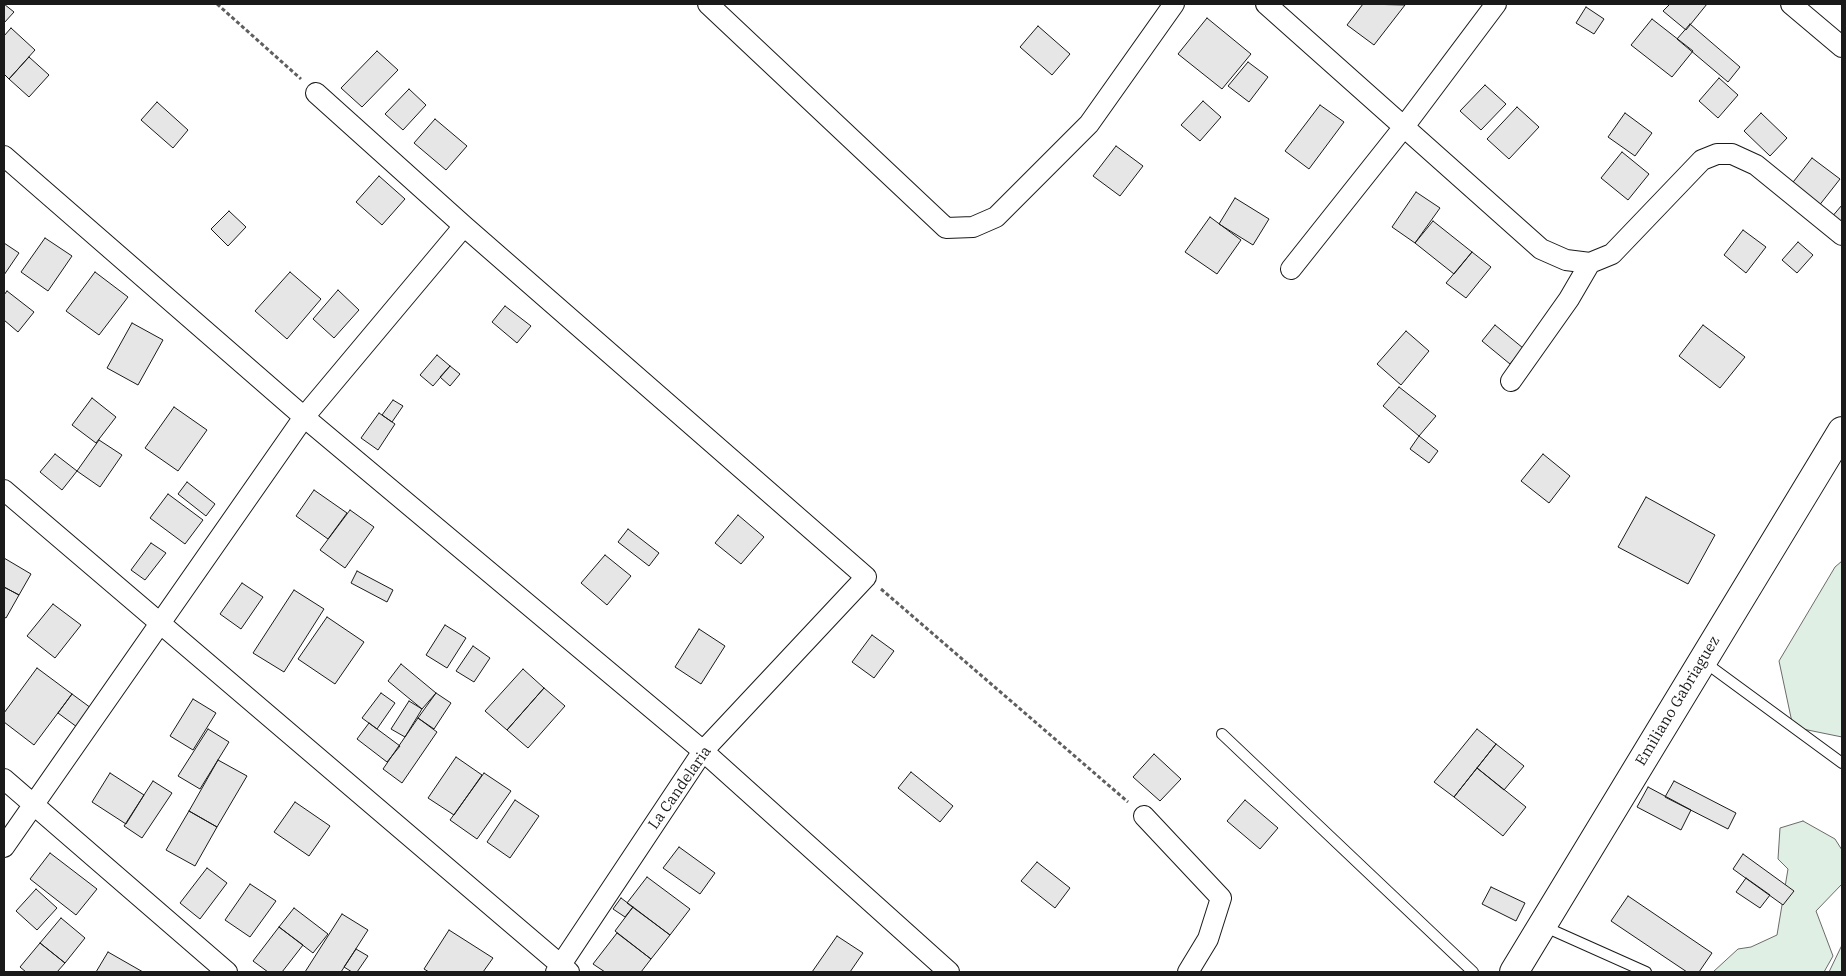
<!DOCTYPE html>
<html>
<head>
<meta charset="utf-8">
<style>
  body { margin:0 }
  #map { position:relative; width:1846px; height:976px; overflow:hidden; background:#fff; font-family:"IBM Plex Serif",serif }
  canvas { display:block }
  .frame { position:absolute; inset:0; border:5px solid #1a1a1a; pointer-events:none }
</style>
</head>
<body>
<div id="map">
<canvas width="1846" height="976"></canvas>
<div class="frame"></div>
</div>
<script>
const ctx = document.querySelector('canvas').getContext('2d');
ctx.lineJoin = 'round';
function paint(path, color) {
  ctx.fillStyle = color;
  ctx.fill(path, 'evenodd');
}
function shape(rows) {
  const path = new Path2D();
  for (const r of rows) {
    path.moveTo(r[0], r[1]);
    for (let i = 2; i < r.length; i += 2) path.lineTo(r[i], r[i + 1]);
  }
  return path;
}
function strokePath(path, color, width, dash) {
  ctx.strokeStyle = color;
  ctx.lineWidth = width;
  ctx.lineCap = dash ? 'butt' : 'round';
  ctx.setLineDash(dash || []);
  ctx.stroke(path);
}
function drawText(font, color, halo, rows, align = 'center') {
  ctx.font = font + ' "IBM Plex Serif",serif';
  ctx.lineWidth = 4;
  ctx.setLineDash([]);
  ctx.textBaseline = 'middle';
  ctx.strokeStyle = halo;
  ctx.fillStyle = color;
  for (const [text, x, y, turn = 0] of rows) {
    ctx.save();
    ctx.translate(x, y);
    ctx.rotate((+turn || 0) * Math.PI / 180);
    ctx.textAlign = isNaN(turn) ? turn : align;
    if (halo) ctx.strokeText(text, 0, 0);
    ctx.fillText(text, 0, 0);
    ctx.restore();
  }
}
const green = shape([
  [1842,561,1842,737,1793,727,1779,661,1835,567,1842,561],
  [1803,821,1835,839,1842,850,1842,884,1816,911,1833,956,1824,972,1713,972,1738,949,1751,947,1777,935,1788,869,1778,859,1780,828,1803,821],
  [1842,945,1842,972,1829,972,1842,945]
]);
paint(green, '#e0efe3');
strokePath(green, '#6a6a6a', 1);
const building = shape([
  [4,4,14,12,4,23,4,4],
  [1363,4,1405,5,1374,45,1347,25,1363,4],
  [1670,4,1707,4,1686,30,1663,11,1670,4],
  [1586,7,1604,19,1594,34,1576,23,1586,7],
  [1207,18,1251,54,1222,89,1178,54,1207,18],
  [1652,19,1693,51,1672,77,1631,45,1652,19],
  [1690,24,1740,67,1728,82,1677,39,1690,24],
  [1038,26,1070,54,1052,75,1020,47,1038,26],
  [11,28,35,50,9,79,4,74,4,36,11,28],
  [377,51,398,70,362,107,341,88,377,51],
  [29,57,49,75,29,97,9,79,29,57],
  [1248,62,1268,77,1249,102,1228,86,1248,62],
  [1719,78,1738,95,1718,118,1699,101,1719,78],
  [1485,85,1506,104,1481,130,1460,111,1485,85],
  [409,89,426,105,403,130,385,114,409,89],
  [1203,101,1221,117,1200,141,1181,125,1203,101],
  [157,102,188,130,173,148,141,120,157,102],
  [1320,105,1344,122,1309,169,1285,151,1320,105],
  [1517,107,1539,127,1509,159,1487,139,1517,107],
  [1625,113,1652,133,1635,156,1608,137,1625,113],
  [1761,113,1787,138,1770,156,1744,131,1761,113],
  [435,119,467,146,446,170,414,143,435,119],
  [1116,146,1143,166,1120,196,1093,176,1116,146],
  [1622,152,1649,174,1628,200,1601,178,1622,152],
  [1812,158,1840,179,1818,207,1790,186,1812,158],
  [379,176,405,199,382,225,356,202,379,176],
  [1416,192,1440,208,1415,243,1392,227,1416,192],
  [1235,198,1269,219,1253,245,1219,224,1235,198],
  [1842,205,1842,225,1831,218,1842,205],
  [229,211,246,227,228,246,211,229,229,211],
  [1210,217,1241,240,1217,274,1185,252,1210,217],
  [1433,221,1472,252,1454,274,1415,243,1433,221],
  [1743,230,1766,247,1746,273,1724,255,1743,230],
  [45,238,72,256,48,291,21,272,45,238],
  [1798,242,1813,255,1797,273,1782,260,1798,242],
  [4,243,19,253,4,275,4,243],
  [1472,252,1491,267,1466,298,1446,283,1472,252],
  [95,272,128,297,99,335,66,311,95,272],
  [290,272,321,299,287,339,255,311,290,272],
  [338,290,359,310,334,338,313,319,338,290],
  [7,291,34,312,18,332,4,320,4,295,7,291],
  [505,306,531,326,517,343,492,322,505,306],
  [132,323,163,340,138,385,107,368,132,323],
  [1495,325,1523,348,1510,364,1482,341,1495,325],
  [1703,325,1745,357,1720,388,1679,356,1703,325],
  [1406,331,1429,351,1401,385,1377,364,1406,331],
  [437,355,450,366,433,386,420,375,437,355],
  [450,366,460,374,450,386,440,377,450,366],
  [1399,387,1436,416,1419,436,1383,406,1399,387],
  [92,398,116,417,96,443,72,425,92,398],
  [393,400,403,406,392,422,382,415,393,400],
  [174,407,207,430,178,471,145,448,174,407],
  [379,413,395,424,378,450,361,438,379,413],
  [1419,436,1438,451,1429,463,1410,449,1419,436],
  [99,440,122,455,100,487,77,471,99,440],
  [55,454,77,471,62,490,40,472,55,454],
  [1543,454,1570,476,1549,503,1521,481,1543,454],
  [187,482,215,504,206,516,178,494,187,482],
  [314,490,347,513,328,539,296,516,314,490],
  [168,494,203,520,185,544,150,518,168,494],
  [1646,497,1715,535,1688,584,1618,547,1646,497],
  [350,510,374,527,345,568,320,550,350,510],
  [738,515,764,537,741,564,715,543,738,515],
  [628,529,659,553,649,566,618,542,628,529],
  [151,543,166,553,145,580,131,570,151,543],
  [605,555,631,576,607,605,581,583,605,555],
  [4,558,31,574,19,595,4,587,4,558],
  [357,571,393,590,387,602,351,583,357,571],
  [242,583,263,597,241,629,220,614,242,583],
  [4,587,19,595,6,618,4,617,4,587],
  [294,590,324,609,284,672,253,653,294,590],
  [53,604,81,625,55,658,27,636,53,604],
  [327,617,364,642,335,684,298,659,327,617],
  [445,625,466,638,447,668,426,655,445,625],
  [699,629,725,646,701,684,675,667,699,629],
  [872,635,894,651,874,678,852,662,872,635],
  [473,646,490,658,474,682,456,671,473,646],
  [401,664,436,693,422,709,388,681,401,664],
  [37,668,72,694,34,745,4,722,4,713,37,668],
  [523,669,544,688,507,730,485,711,523,669],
  [544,688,565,706,528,748,507,730,544,688],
  [381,693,395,703,377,729,362,718,381,693],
  [436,693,451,703,434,729,418,718,436,693],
  [72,694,91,708,77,727,58,713,72,694],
  [193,699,216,713,193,750,170,736,193,699],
  [409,701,422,709,405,737,391,729,409,701],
  [418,718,437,732,402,783,383,769,418,718],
  [369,723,400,746,387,762,357,739,369,723],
  [208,729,229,742,200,789,178,776,208,729],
  [1477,729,1496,744,1454,797,1434,782,1477,729],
  [1496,744,1524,766,1504,790,1477,768,1496,744],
  [1154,754,1181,779,1160,801,1133,777,1154,754],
  [456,757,482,775,454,815,428,798,456,757],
  [218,760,247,776,217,827,189,811,218,760],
  [1477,768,1526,807,1503,836,1454,797,1477,768],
  [911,772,953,806,940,822,898,788,911,772],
  [110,773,144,795,126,824,92,802,110,773],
  [484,773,511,791,477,839,450,820,484,773],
  [153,781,172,793,142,838,124,826,153,781],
  [1674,781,1736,813,1728,829,1665,797,1674,781],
  [1648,787,1691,810,1681,830,1637,807,1648,787],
  [515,800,539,816,510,858,487,842,515,800],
  [1245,800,1278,828,1260,849,1227,821,1245,800],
  [295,802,330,826,309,856,274,832,295,802],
  [189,811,217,827,195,866,166,850,189,811],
  [679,847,715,873,700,894,663,868,679,847],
  [50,853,97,889,76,915,30,879,50,853],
  [1743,854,1794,891,1783,905,1733,869,1743,854],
  [1037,862,1070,888,1055,908,1021,881,1037,862],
  [207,868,227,883,200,919,180,903,207,868],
  [647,877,690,909,670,935,627,903,647,877],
  [1746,878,1770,895,1760,908,1736,892,1746,878],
  [250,884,276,901,250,937,225,920,250,884],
  [1491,887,1525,903,1516,921,1482,904,1491,887],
  [36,889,57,908,37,930,16,911,36,889],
  [1628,896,1712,953,1699,972,1687,972,1611,921,1628,896],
  [621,898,633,907,625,917,613,909,621,898],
  [633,907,670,935,651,959,615,931,633,907],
  [294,908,328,934,313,953,279,927,294,908],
  [342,914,368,930,341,972,305,972,342,914],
  [61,918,85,938,65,963,40,943,61,918],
  [279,927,303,945,282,972,268,972,253,961,279,927],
  [449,930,493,958,483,972,429,972,424,969,449,930],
  [617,933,651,959,641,972,605,972,593,964,617,933],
  [837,936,863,953,850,972,812,972,837,936],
  [40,943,65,963,57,972,26,972,20,967,40,943],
  [356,949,368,956,357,972,352,972,344,967,356,949],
  [108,952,143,972,96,972,108,952]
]);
paint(building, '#e6e6e6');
strokePath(building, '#1a1a1a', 1);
const lane = shape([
  [1703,661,1842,763],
  [1222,734,1473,972],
  [1543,926,1646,972]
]);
const street = shape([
  [708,4,946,228,973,227,996,217,1089,124,1174,4],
  [1266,4,1541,249,1566,260,1590,263,1612,254,1702,160,1717,154,1732,154,1756,165,1842,235],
  [1791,4,1842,47],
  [316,93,464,226,866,577,703,751,556,972],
  [4,156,304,417,703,751,949,972],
  [1291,269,1403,128,1496,4],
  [1511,381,1569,299,1590,263],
  [4,490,569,972],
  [4,779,227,972],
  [1144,816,1221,898,1208,939,1188,972],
  [4,847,304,417,464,226]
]);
const secondary = shape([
  [1514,972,1842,431]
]);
strokePath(lane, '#1a1a1a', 12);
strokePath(street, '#1a1a1a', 22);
strokePath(secondary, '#1a1a1a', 30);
strokePath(shape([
  [217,4,301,79],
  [881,589,1128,802]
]), '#5f5f5f', 3, [4, 2.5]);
strokePath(lane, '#fff', 10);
strokePath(street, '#fff', 20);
strokePath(secondary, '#fff', 28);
drawText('15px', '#1a1a1a', '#fff', [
  ["Emiliano Gabriaguez",1678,701,-59],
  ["La Candelaria",680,788,-55]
]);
</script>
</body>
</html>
